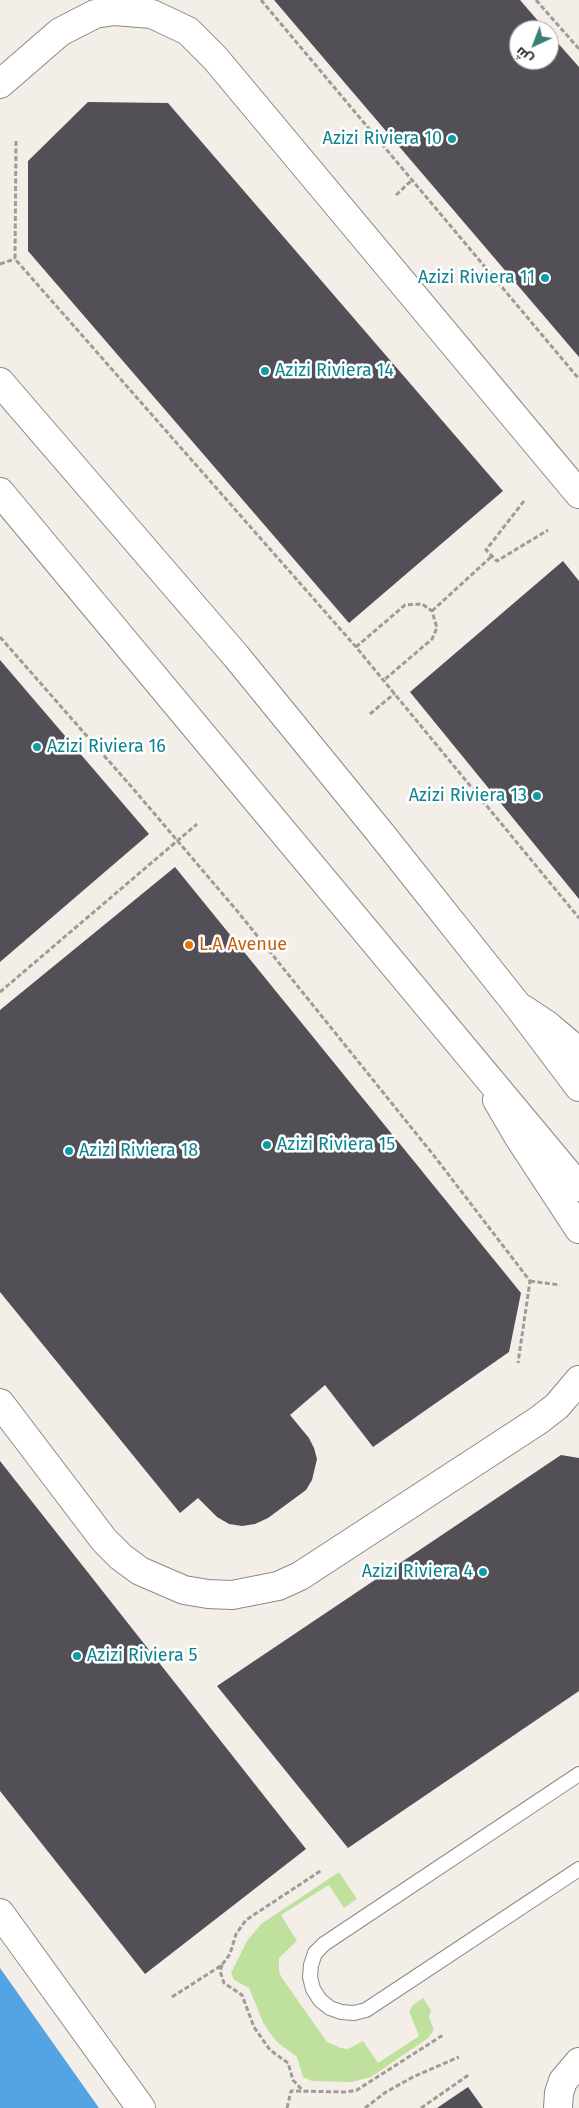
<!DOCTYPE html>
<html>
<head>
<meta charset="utf-8">
<style>
  body { margin:0 }
  #map { position:relative; width:579px; height:2108px; overflow:hidden; background:#f4eee9; font-family:"Fira Sans",Cairo,sans-serif }
  canvas { display:block }
  .north { position:absolute; left:509px; top:20px; width:50px; height:50px; box-sizing:border-box; background:#fff; border:1px solid #abaaa9; border-radius:50%; rotate:223deg; font-size:14px; font-weight:700; line-height:20px; text-align:center; color:#2d2a29 }
  .north::after { content:''; display:block; margin:auto; width:18px; height:22px; background:#387f78; clip-path:polygon(50% 0,100% 100%,50% 72%,0 100%) }
</style>
</head>
<body>
<div id="map">
<canvas width="579" height="2108"></canvas>
<div class="north">ش</div>
</div>
<script>
const ctx = document.querySelector('canvas').getContext('2d');
ctx.lineJoin = 'round';
function paint(path, color) {
  ctx.fillStyle = color;
  ctx.fill(path, 'evenodd');
}
function shape(rows) {
  const path = new Path2D();
  for (const r of rows) {
    path.moveTo(r[0], r[1]);
    for (let i = 2; i < r.length; i += 2) path.lineTo(r[i], r[i + 1]);
  }
  return path;
}
function strokePath(path, color, width, dash) {
  ctx.strokeStyle = color;
  ctx.lineWidth = width;
  ctx.lineCap = dash ? 'butt' : 'round';
  ctx.setLineDash(dash || []);
  ctx.stroke(path);
}
function drawText(font, color, halo, rows, align = 'center') {
  ctx.font = font + ' "Fira Sans",sans-serif';
  ctx.lineWidth = 5;
  ctx.setLineDash([]);
  ctx.textBaseline = 'middle';
  ctx.strokeStyle = halo;
  ctx.fillStyle = color;
  for (const [text, x, y, turn = 0] of rows) {
    ctx.save();
    ctx.translate(x, y);
    ctx.rotate((+turn || 0) * Math.PI / 180);
    ctx.textAlign = isNaN(turn) ? turn : align;
    if (halo) ctx.strokeText(text, 0, 0);
    ctx.fillText(text, 0, 0);
    ctx.restore();
  }
}
paint(shape([
  [339,1872,357,1899,344,1908,329,1885,281,1915,297,1941,279,1958,279,1972,282,1978,327,2042,341,2048,348,2049,363,2041,378,2063,419,2036,409,2011,413,2005,423,1998,431,2010,429,2017,434,2030,428,2038,371,2077,352,2082,312,2081,303,2077,297,2057,277,2042,269,2032,263,2022,249,1988,234,1980,231,1973,247,1941,261,1924]
]), '#bfe19d');
paint(shape([
  [0,1968,99,2108,0,2108]
]), '#54a4e4');
paint(shape([
  [274,0,520,0,546,30,519,30,519,60,549,60,549,33,579,67,579,357],
  [88,102,168,103,503,491,349,623,28,251,28,161],
  [563,561,579,581,579,899,410,692],
  [0,660,149,834,0,962],
  [175,867,521,1293,509,1352,373,1447,325,1385,290,1415,309,1438,314,1448,317,1459,312,1480,306,1490,268,1518,255,1524,242,1526,229,1524,217,1517,198,1498,180,1513,0,1292,0,1010],
  [561,1455,579,1458,579,1691,348,1848,217,1686],
  [0,1461,306,1849,145,1974,0,1791],
  [468,2087,483,2108,437,2108]
]), '#525056');
const lane = shape([
  [579,1774,324,1944,315,1953,311,1965,310,1977,313,1989,320,2000,330,2008,341,2012,354,2013,366,2010,579,1869]
]);
const street = shape([
  [0,84,60,32,95,14,114,11,152,14,188,31,215,58,579,494],
  [523,1009,547,1025,579,1052],
  [497,1100,518,1136,579,1229],
  [0,1403,104,1540,121,1557,140,1571,184,1590,208,1594,232,1595,278,1586,300,1576,539,1420,557,1406,579,1380],
  [0,1913,141,2108],
  [558,2108,559,2093,563,2081,579,2062]
]);
const secondary = shape([
  [0,382,236,656,378,830,518,1006,579,1087],
  [0,492,579,1187]
]);
strokePath(lane, '#8e8884', 16);
strokePath(street, '#8e8884', 30);
strokePath(secondary, '#8e8884', 30);
strokePath(shape([
  [261,0,579,379],
  [536,0,579,49],
  [16,141,15,259,356,647,579,918],
  [396,195,412,180],
  [0,264,15,259],
  [524,501,486,550,497,561,548,530],
  [432,611,492,556],
  [0,637,136,792,238,912,435,1157,530,1281,518,1363],
  [356,647,405,605,422,604,432,611,437,628,432,639,384,680],
  [370,714,395,693],
  [0,992,197,824],
  [530,1281,560,1285],
  [222,1965,220,1971,224,1983,242,1995,254,2027,270,2050,288,2063,293,2080,303,2091],
  [172,1997,222,1965,230,1954,236,1934,246,1920,322,1870],
  [287,2108,291,2091,346,2092,357,2090,443,2035],
  [365,2108,386,2092,413,2077,459,2057],
  [421,2108,470,2074]
]), '#a09b98', 3, [5, 2.5]);
strokePath(lane, '#fff', 14);
strokePath(street, '#fff', 28);
strokePath(secondary, '#fff', 28);
for (const [x, y, r, color] of [
  [452,139,5,"#0f9aa8"],
  [545,278,5,"#0f9aa8"],
  [265,371,5,"#0f9aa8"],
  [37,747,5,"#0f9aa8"],
  [537,796,5,"#0f9aa8"],
  [189,945,5,"#e8710a"],
  [267,1145,5,"#0f9aa8"],
  [69,1151,5,"#0f9aa8"],
  [483,1572,5,"#0f9aa8"],
  [77,1656,5,"#0f9aa8"]
]) {
  const dot = new Path2D();
  dot.arc(x, y, r, 0, 2 * Math.PI);
  ctx.fillStyle = color;
  ctx.fill(dot);
  strokePath(dot, '#fff', 2);
}
drawText('18px', '#0d838f', '#fff', [
  ["Azizi Riviera 10",442,139,"right"],
  ["Azizi Riviera 11",535,278,"right"],
  ["Azizi Riviera 14",275,371],
  ["Azizi Riviera 16",47,747],
  ["Azizi Riviera 13",527,796,"right"],
  ["Azizi Riviera 15",277,1145],
  ["Azizi Riviera 18",79,1151],
  ["Azizi Riviera 4",473,1572,"right"],
  ["Azizi Riviera 5",87,1656]
], 'left');
drawText('18px', '#c56008', '#fff', [
  ["L.A Avenue",199,945]
], 'left');
</script>
</body>
</html>
